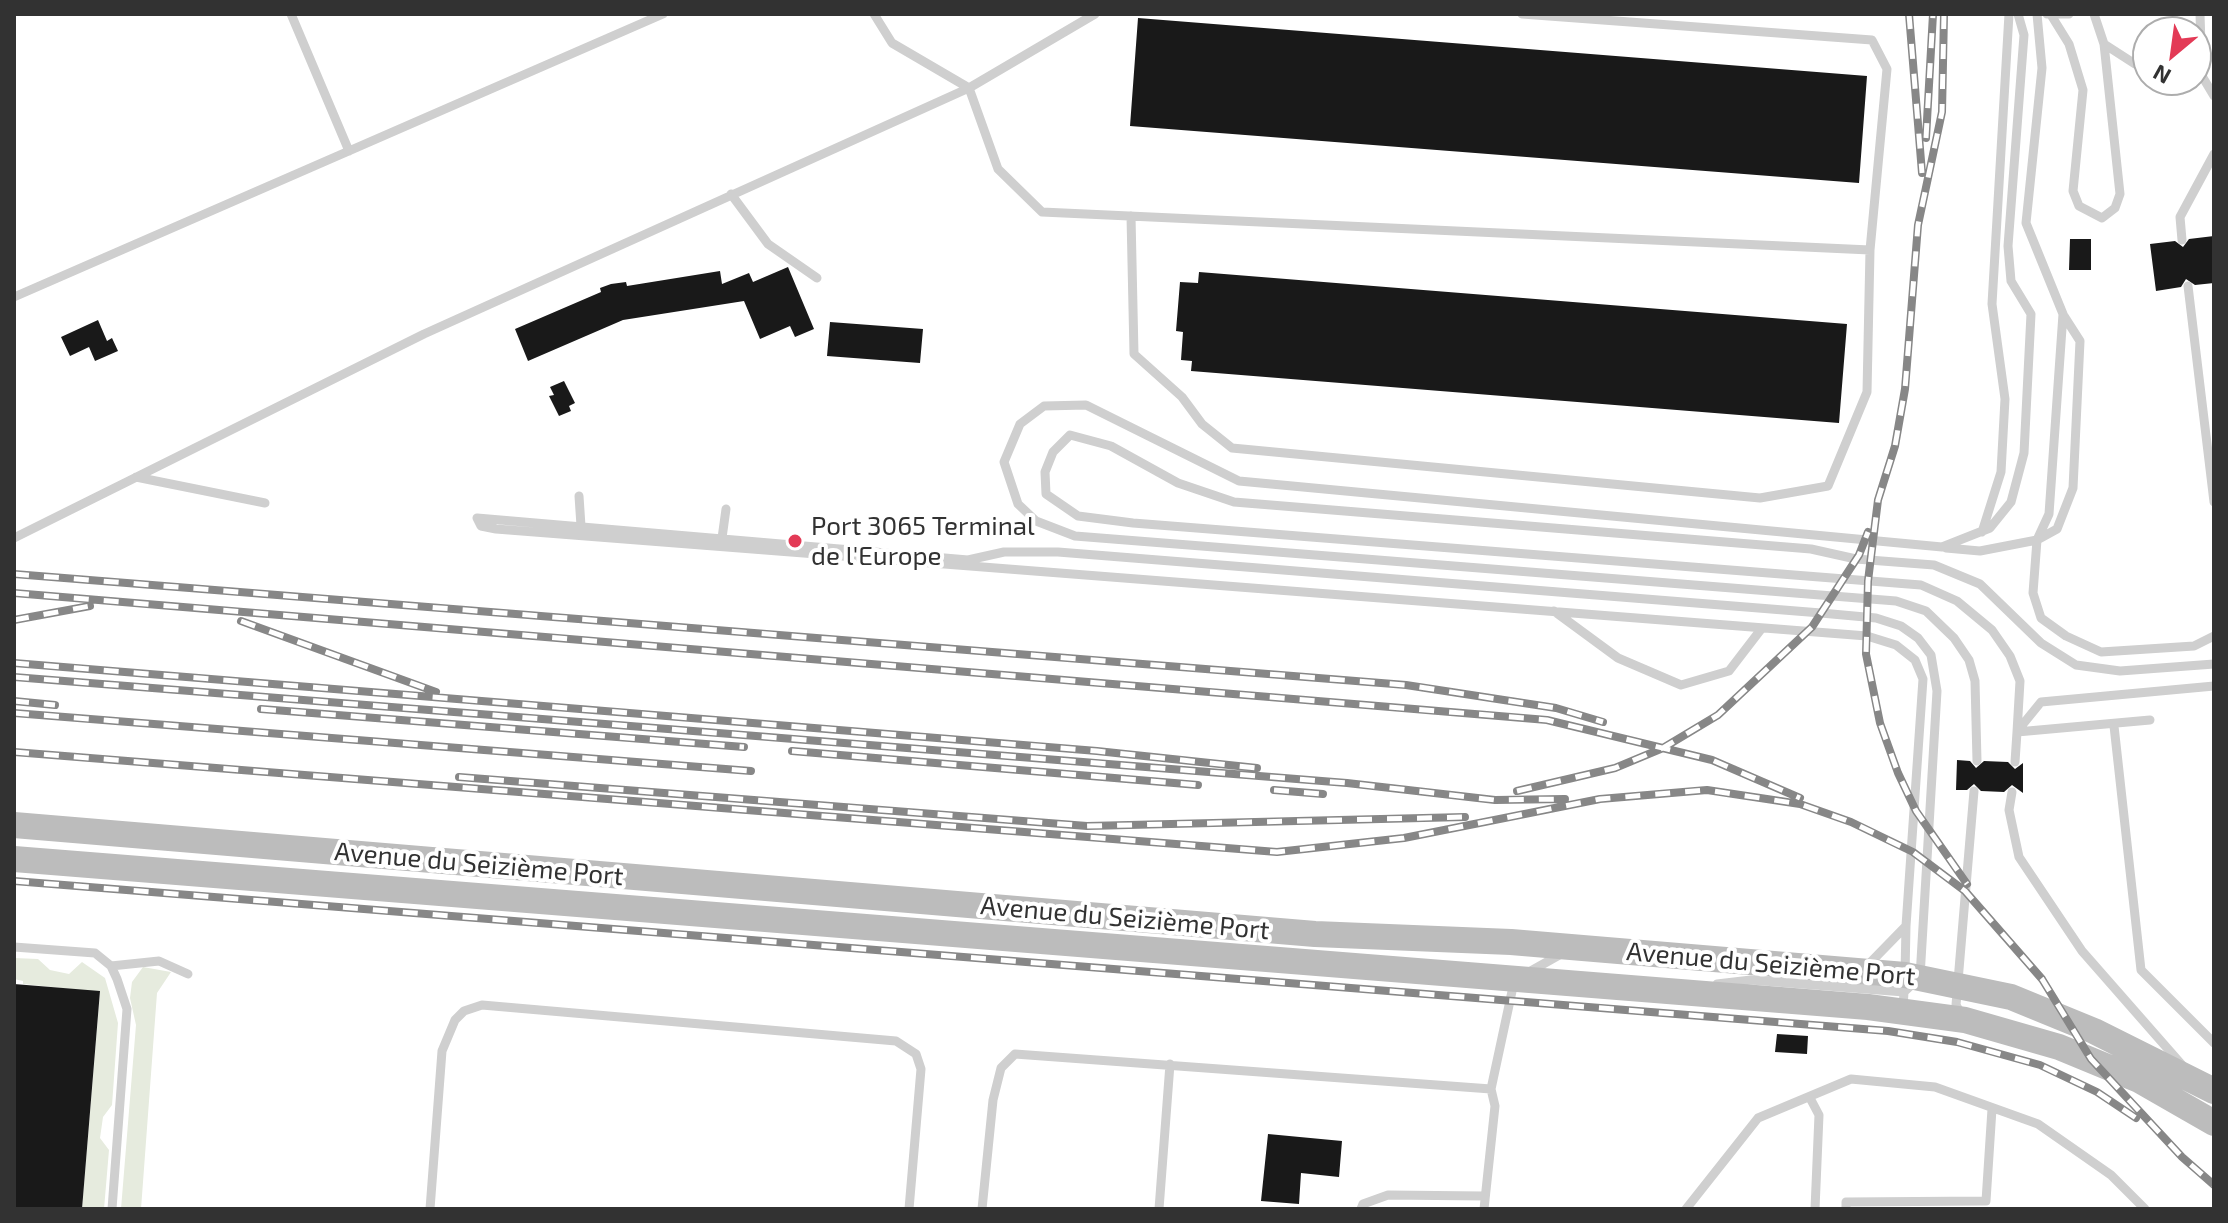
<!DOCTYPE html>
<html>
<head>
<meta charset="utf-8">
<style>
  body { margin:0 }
  #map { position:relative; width:2228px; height:1223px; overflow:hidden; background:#fff; font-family:"Exo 2",sans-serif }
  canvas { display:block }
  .frame { position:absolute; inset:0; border:16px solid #323232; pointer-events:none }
  .north { position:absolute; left:2132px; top:16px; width:80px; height:80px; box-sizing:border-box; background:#fff; border:2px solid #adadad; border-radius:50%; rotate:209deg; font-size:22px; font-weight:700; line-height:32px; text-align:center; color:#323232 }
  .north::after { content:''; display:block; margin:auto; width:28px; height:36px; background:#e33a56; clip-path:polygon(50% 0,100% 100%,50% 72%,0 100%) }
</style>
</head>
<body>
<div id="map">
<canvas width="2228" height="1223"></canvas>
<div class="frame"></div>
<div class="north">N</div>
</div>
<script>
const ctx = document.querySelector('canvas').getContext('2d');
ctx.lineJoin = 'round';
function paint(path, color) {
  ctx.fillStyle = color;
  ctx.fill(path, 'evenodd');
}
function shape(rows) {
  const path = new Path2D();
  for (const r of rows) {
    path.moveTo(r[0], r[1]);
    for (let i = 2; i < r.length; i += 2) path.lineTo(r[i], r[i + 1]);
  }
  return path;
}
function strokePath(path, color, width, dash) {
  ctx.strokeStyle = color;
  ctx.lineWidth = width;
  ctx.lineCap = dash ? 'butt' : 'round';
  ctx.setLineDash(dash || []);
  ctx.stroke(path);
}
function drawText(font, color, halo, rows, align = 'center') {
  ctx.font = font + ' "Exo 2",sans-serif';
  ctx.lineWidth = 8;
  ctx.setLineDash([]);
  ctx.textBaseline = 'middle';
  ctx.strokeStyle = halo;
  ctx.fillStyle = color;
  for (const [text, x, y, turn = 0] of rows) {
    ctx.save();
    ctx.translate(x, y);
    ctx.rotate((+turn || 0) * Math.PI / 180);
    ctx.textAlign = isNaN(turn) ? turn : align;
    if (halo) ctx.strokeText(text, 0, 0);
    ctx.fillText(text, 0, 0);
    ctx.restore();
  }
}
paint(shape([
  [14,958,38,959,50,970,69,974,82,962,105,978,118,1023,112,1105,103,1117,100,1138,109,1150,104,1209,82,1209,100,992,23,984,23,981,14,979],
  [143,967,171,972,157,993,141,1209,121,1209,136,1025,130,998,132,982]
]), '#e6ebde');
paint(shape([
  [1138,18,1867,76,1859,183,1130,126],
  [2214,236,2214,283,2195,285,2186,279,2181,287,2156,291,2150,244,2175,241,2183,247,2189,239],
  [2070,239,2091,239,2091,270,2069,270],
  [788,267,814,329,795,337,790,326,760,339,744,301,623,320,528,361,515,329,601,292,600,288,611,284,626,282,627,286,720,271,722,284,749,273,753,282],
  [1199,272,1847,324,1839,423,1191,371,1192,361,1181,360,1183,332,1176,331,1180,282,1198,283],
  [98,320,107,341,112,338,118,351,95,361,89,347,70,356,61,337],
  [830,322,923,329,920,363,827,356],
  [564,381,575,403,569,406,571,411,559,416,549,396,554,395,550,387],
  [1957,760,1970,761,1976,768,1984,761,2008,762,2015,769,2023,763,2023,793,2012,785,2004,792,1981,791,1974,784,1967,790,1956,790],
  [14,984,100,991,82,1209,14,1209],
  [1777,1034,1808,1036,1807,1054,1775,1052],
  [1268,1134,1342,1141,1339,1177,1301,1173,1299,1204,1261,1201]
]), '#191919');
strokePath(shape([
  [291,14,349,151],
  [874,14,892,43,969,88,998,169,1042,212,1870,250,1887,69,1872,40,1522,14],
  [2047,14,2069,14],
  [2094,14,2104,44,2135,64,2148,65],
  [2200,14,2202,76,2214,96],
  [2051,15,2069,44,2083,90,2073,191,2079,206,2102,218,2115,208,2120,194,2104,44],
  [731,194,768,244,817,278],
  [1131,216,1134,354,1182,397,1202,424,1232,448,1760,498,1828,486,1867,392,1870,250],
  [2182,240,2180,217,2214,154],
  [2188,286,2214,502],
  [14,297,663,14],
  [2064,316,2080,341,2073,488,2057,529,2037,540,2033,593,2041,618,2066,636,2101,652,2194,646,2214,636],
  [136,477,265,503],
  [579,496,581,526],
  [1982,532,2001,472,2005,399,1992,304,2009,14],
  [14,538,424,334,969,88,1095,14],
  [722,538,726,509],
  [1946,548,1980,551,2037,540,2049,514,2063,314,2026,223,2042,68,2037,14],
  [1554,611,1618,658,1681,685,1729,671,1762,628],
  [2114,726,2141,970,2214,1043],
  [2019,729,2041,702,2214,686],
  [2017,732,2020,681,2010,656,1992,630,1957,601,1921,585,1133,523,1078,516,1046,494,1045,472,1053,452,1070,435,1111,446,1178,483,1234,502,1811,549,1856,559,1934,565,1980,584,2041,643,2076,665,2120,671,2214,664],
  [1977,761,1975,681,1969,660,1954,638,1926,611,1896,601,1075,536,1036,521,1018,504,1004,462,1020,424,1044,406,1086,405,1239,481,1942,547,1990,528,2011,502,2024,453,2031,314,2011,281,2008,246,2024,35,2018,14],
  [2015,762,2017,732,2150,720],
  [2012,792,2009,810,2019,857,2082,951,2182,1065],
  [14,947,95,953,111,966,117,979,127,1009,112,1209],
  [111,966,159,961,188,974],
  [1867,966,1906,926],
  [1529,972,1561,954],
  [1717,984,1751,980,1904,992,1920,977,1937,691,1931,655,1918,638,1901,626,1876,618,1821,613,1058,552,1004,552,968,560,477,518,481,526,496,529,1867,636,1896,645,1915,660,1923,679,1906,926,1905,975,1904,992,1903,1008],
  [1963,1017,1956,1005,1974,791],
  [1810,1098,1819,1115,1815,1209],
  [430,1209,442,1051,455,1020,464,1011,482,1005,896,1041,916,1054,921,1069,909,1209],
  [982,1209,993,1100,1001,1068,1015,1054,1491,1089,1514,982],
  [1159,1209,1170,1064],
  [1361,1209,1363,1204,1388,1195,1484,1196],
  [1484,1209,1495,1106,1491,1089],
  [1686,1209,1758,1118,1851,1079,1935,1087,2038,1124,2111,1175,2145,1209],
  [1846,1209,1846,1202,1986,1201,1992,1109]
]), '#cfcfcf', 9);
strokePath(shape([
  [14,825,1315,934,1511,942,1905,975,2011,997,2094,1031,2214,1091],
  [14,859,1868,1007,1965,1020,2059,1047,2139,1080,2214,1123]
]), '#bcbcbc', 26);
const rail = shape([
  [1909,14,1922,173],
  [1944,14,1942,112,1918,225,1905,389,1895,446,1878,500,1868,581,1866,654,1880,723,1898,773,1916,811,1967,884],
  [1926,138,1933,14],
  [14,574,1406,685,1556,708,1603,722],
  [14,593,1547,720,1712,760,1800,798],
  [14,620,90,606],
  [241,621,436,692],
  [14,663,1097,751,1257,768],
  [14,677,1347,783,1495,800,1565,799],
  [14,701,55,705],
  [261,709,744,747],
  [14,713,751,771],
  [792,751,1198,785],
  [14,752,1277,852,1404,838,1600,799,1707,790,1800,804,1851,822,1913,852,1965,891,2042,979,2091,1059,2182,1157,2214,1185],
  [459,777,1087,826,1465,817],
  [1274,790,1323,794],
  [1517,791,1615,768,1663,748,1718,715,1812,627,1859,555,1868,532],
  [14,881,1888,1031,1957,1042,2040,1065,2097,1092,2136,1118]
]);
strokePath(rail, '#878787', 8);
strokePath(rail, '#fff', 5, [15]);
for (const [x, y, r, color] of [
  [795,541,8,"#e33a56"]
]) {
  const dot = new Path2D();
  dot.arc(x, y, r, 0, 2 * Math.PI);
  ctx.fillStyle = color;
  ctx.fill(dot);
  strokePath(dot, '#fff', 3);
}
drawText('26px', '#323232', '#fff', [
  ["Port 3065 Terminal",811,526],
  ["de l'Europe",811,556]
], 'left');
drawText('26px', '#323232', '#fff', [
  ["Avenue du Seizième Port",479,864,5],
  ["Avenue du Seizième Port",1125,918,5],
  ["Avenue du Seizième Port",1771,964,5]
]);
</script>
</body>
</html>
